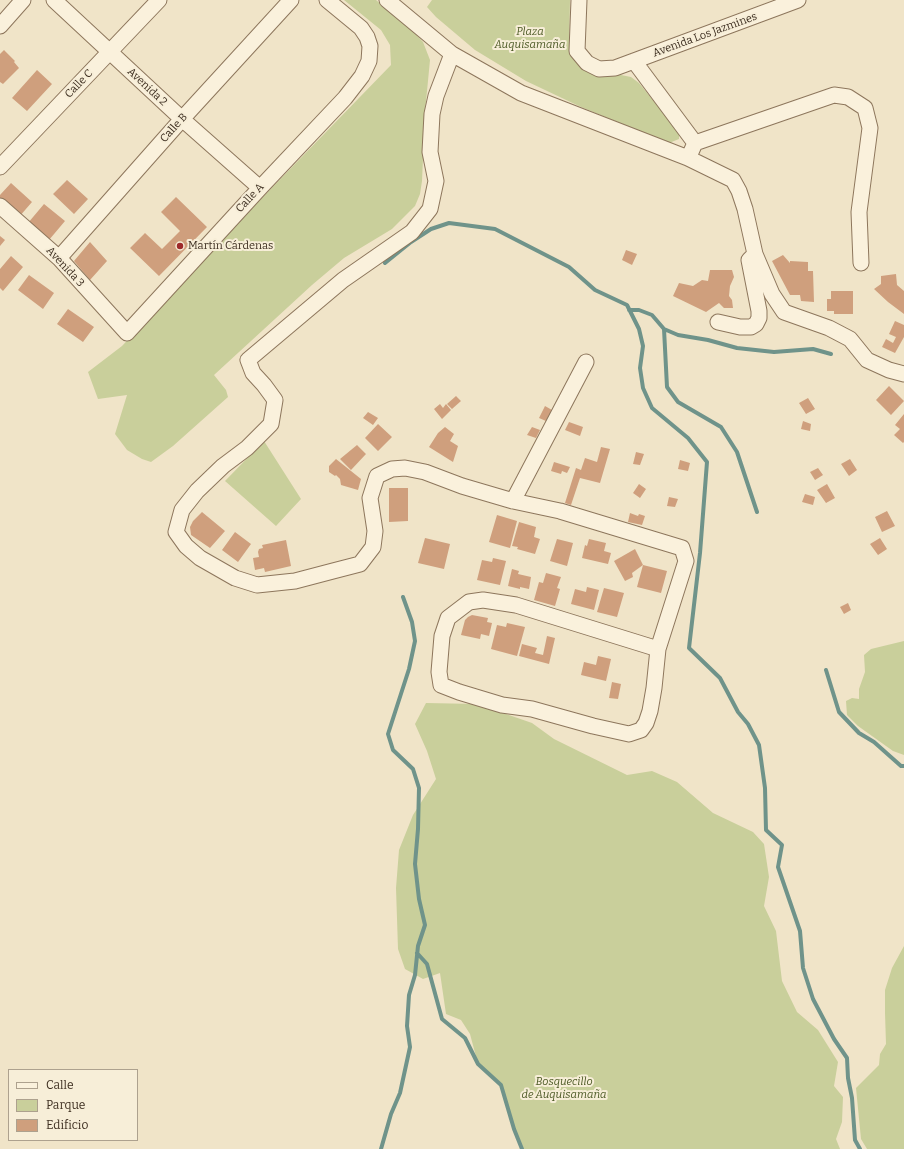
<!DOCTYPE html>
<html>
<head>
<meta charset="utf-8">
<style>
  body { margin:0 }
  #map { position:relative; width:904px; height:1149px; overflow:hidden; background:#f0e4c8; font-family:Bitter,serif }
  canvas { display:block }
  .legend { position:absolute; left:8px; top:1069px; width:130px; height:72px; box-sizing:border-box; background:#f7eed8; border:1px solid #ada18e; margin:0; padding:5px 7px; list-style:none; font-size:12px; color:#3d2e20 }
  .legend li { display:flex; align-items:center; gap:8px; height:20px }
  .legend b { width:20px; border:1px solid #ada18e }
</style>
</head>
<body>
<div id="map">
<canvas width="904" height="1149"></canvas>
<ul class="legend">
<li><b style="height:5px;background:#faf1dc"></b>Calle</li>
<li><b style="height:11px;background:#c9cf9b"></b>Parque</li>
<li><b style="height:11px;background:#cf9f7d"></b>Edificio</li>
</ul>
</div>
<script>
const ctx = document.querySelector('canvas').getContext('2d');
ctx.lineJoin = 'round';
function paint(path, color) {
  ctx.fillStyle = color;
  ctx.fill(path, 'evenodd');
}
function shape(rows) {
  const path = new Path2D();
  for (const r of rows) {
    path.moveTo(r[0], r[1]);
    for (let i = 2; i < r.length; i += 2) path.lineTo(r[i], r[i + 1]);
  }
  return path;
}
function strokePath(path, color, width, dash) {
  ctx.strokeStyle = color;
  ctx.lineWidth = width;
  ctx.lineCap = dash ? 'butt' : 'round';
  ctx.setLineDash(dash || []);
  ctx.stroke(path);
}
function drawText(font, color, halo, rows, align = 'center') {
  ctx.font = font + ' Bitter,serif';
  ctx.lineWidth = 4;
  ctx.setLineDash([]);
  ctx.textBaseline = 'middle';
  ctx.strokeStyle = halo;
  ctx.fillStyle = color;
  for (const [text, x, y, turn = 0] of rows) {
    ctx.save();
    ctx.translate(x, y);
    ctx.rotate((+turn || 0) * Math.PI / 180);
    ctx.textAlign = isNaN(turn) ? turn : align;
    if (halo) ctx.strokeText(text, 0, 0);
    ctx.fillText(text, 0, 0);
    ctx.restore();
  }
}
paint(shape([
  [344,0,376,0,411,29,423,42,430,60,425,112,422,181,420,194,415,206,392,229,344,258,312,285,214,375,226,390,228,397,173,446,151,462,142,459,127,450,115,434,127,395,98,399,88,372,122,346,229,232,391,65,390,45,381,30],
  [432,0,570,0,569,49,576,62,602,76,621,75,631,77,639,83,679,132,679,139,669,143,581,107,526,81,475,50,436,17,427,7],
  [264,441,301,499,276,526,225,481],
  [904,641,904,755,893,751,858,726,847,715,846,701,852,698,859,699,859,689,865,672,864,655,871,649],
  [426,703,477,704,532,723,554,739,627,775,652,771,677,782,713,813,753,832,764,844,769,877,764,906,776,931,782,981,797,1012,818,1030,838,1062,834,1086,843,1097,842,1122,836,1139,840,1149,522,1149,514,1129,501,1085,478,1064,470,1034,461,1020,446,1014,440,973,423,979,405,969,398,949,396,888,399,850,413,815,436,779,427,751,415,724],
  [904,946,904,1149,867,1149,861,1139,856,1088,879,1065,880,1054,886,1044,885,1013,885,990,892,968]
]), '#c9cf9b');
strokePath(shape([
  [385,263,411,242,431,229,449,223,495,229,569,267,595,290,627,305,639,329,643,346,640,368,643,388,652,408,688,438,707,462,700,553,689,648,720,678,738,712,748,724,759,745,765,788,766,830,782,845,778,867,800,931,803,968,813,999,834,1039,847,1058,848,1078,852,1098,855,1140,860,1149],
  [629,310,639,310,652,315,664,329,678,335,708,340,737,348,774,352,813,349,831,354],
  [664,329,667,387,678,402,721,427,737,452,757,512],
  [826,670,839,712,859,733,874,742,901,766,904,766],
  [417,953,427,964,442,1019,465,1038,478,1064,501,1085,514,1129,522,1149],
  [381,1149,391,1114,400,1093,410,1047,407,1026,409,995,415,975,418,946,425,925,419,899,415,864,418,829,419,788,413,769,393,750,388,734,409,669,415,641,412,622,403,597]
]), '#6f938a', 4);
paint(shape([
  [4,50,15,61,14,62,19,68,3,84,0,82,0,54],
  [37,70,52,84,27,111,12,98],
  [67,180,88,199,74,214,53,194],
  [11,183,32,202,19,217,0,200,0,195],
  [176,197,207,227,159,276,130,248,145,233,162,249,180,231,161,212],
  [44,204,65,221,49,240,28,223],
  [0,236,5,240,0,246],
  [90,242,107,261,90,280,74,261],
  [626,250,637,254,632,265,622,260],
  [783,255,790,263,790,261,808,262,808,271,813,271,814,302,801,301,800,295,790,295,772,261],
  [11,256,23,267,3,291,0,288,0,269],
  [710,270,732,270,734,277,730,286,729,296,732,300,733,308,724,308,719,303,706,312,673,296,679,283,693,286,702,280,708,281],
  [896,274,897,285,904,291,904,314,888,302,874,289,881,284,881,276],
  [29,275,54,293,43,309,18,290],
  [831,291,853,291,853,314,834,314,834,311,827,311,827,299,831,299],
  [68,309,94,327,83,342,57,324],
  [895,321,904,325,904,337,895,353,882,347,886,339,893,343,896,337,889,334],
  [889,386,904,401,891,415,876,400],
  [456,396,461,401,452,409,447,404],
  [808,398,815,409,806,414,799,403],
  [440,404,443,408,446,404,451,410,442,419,434,409],
  [545,406,552,410,546,421,539,418],
  [368,412,378,418,373,425,363,418],
  [904,414,904,442,903,443,894,435,900,429,895,425],
  [803,421,811,424,810,431,801,429],
  [569,422,583,427,580,436,565,430],
  [378,424,392,437,378,451,365,438],
  [445,427,454,434,450,441,458,446,453,462,429,447,438,433],
  [532,427,540,430,536,438,527,435],
  [357,445,366,454,351,470,340,459],
  [601,447,610,449,600,483,580,478,571,505,565,503,576,468,581,470,585,458,597,462],
  [636,452,644,454,640,465,633,464],
  [336,459,361,479,358,490,341,485,340,479,336,475,335,476,329,472,329,466],
  [850,459,857,470,849,476,841,464],
  [680,460,690,463,688,471,678,469],
  [554,462,570,467,567,473,562,471,561,474,551,471],
  [818,468,823,475,815,480,810,472],
  [639,484,646,489,640,498,633,493],
  [827,484,835,498,826,503,817,490],
  [389,488,408,488,408,521,389,522],
  [805,494,815,497,813,505,802,502],
  [669,497,678,499,675,507,667,506],
  [887,511,895,526,882,532,875,517],
  [202,512,225,531,210,548,191,535,190,527,193,521],
  [630,513,638,516,639,514,645,516,642,525,628,522],
  [497,515,517,521,510,548,489,542],
  [519,522,536,527,534,537,540,539,535,554,517,549,518,547,512,546],
  [235,532,251,544,238,562,222,550],
  [425,538,450,544,444,569,418,563],
  [880,538,887,549,878,555,870,544],
  [557,539,573,543,567,566,550,561],
  [589,539,606,543,604,551,611,553,608,564,582,558,585,545,587,546],
  [286,540,291,566,265,572,264,568,255,570,253,558,259,557,258,552,259,549,263,548,262,545],
  [635,549,643,565,632,573,633,577,625,581,614,561],
  [493,558,506,561,500,585,477,580,482,560,492,562],
  [643,565,667,571,661,593,637,587],
  [512,569,519,571,518,574,531,577,529,589,520,587,520,589,508,586],
  [546,573,561,577,557,588,560,589,555,606,534,600,539,582,543,583],
  [587,587,599,590,594,610,571,604,575,589,586,592],
  [604,588,624,593,617,617,597,612],
  [848,603,851,610,844,614,840,607],
  [472,615,488,618,487,622,492,623,489,636,481,634,480,639,461,635,465,620,468,617],
  [507,623,525,627,517,656,491,649,497,625,506,627],
  [547,636,555,638,549,664,519,656,522,644,537,648,535,653,543,655],
  [598,656,611,659,606,681,581,675,584,662,596,665],
  [612,682,621,684,618,699,609,698]
]), '#cf9f7d');
const minor = shape([
  [54,0,182,119,260,188],
  [387,0,452,54,521,93,688,158,733,180,739,191,745,209,755,254,772,294,784,312,829,328,850,339,867,360,889,370,904,374],
  [579,0,577,51,587,63,599,69,615,68,798,0],
  [0,26,23,0],
  [452,54,436,96,432,114,430,152,436,181,430,209,412,232,343,280,248,360,253,373,264,385,275,400,271,424,247,448,223,466,197,491,182,510,176,532,186,546,200,558,235,578,257,585,295,581,333,571,360,564,373,547,375,531,370,498,377,476,392,469,405,468,425,472,462,486,513,501,560,511,682,548,686,561,658,649,654,688,650,711,646,723,641,730,629,734,593,726,532,709,502,705,459,692,441,685,439,672,442,636,448,618,469,602,483,600,516,605,658,649],
  [634,61,695,143,691,152],
  [695,143,834,95,848,97,865,108,870,128,859,212,861,263],
  [0,167,159,0],
  [0,206,59,258,127,333,260,188,345,98,362,76,369,61,370,46,367,37,361,28,327,0],
  [59,258,182,119,291,0],
  [718,322,740,327,751,327,756,324,759,318,759,311,749,260,754,255],
  [513,501,586,362]
]);
strokePath(minor, '#8d765c', 17);
strokePath(minor, '#faf1dc', 15);
for (const [x, y, r, color] of [
  [180,246,4,"#9e2a2b"]
]) {
  const dot = new Path2D();
  dot.arc(x, y, r, 0, 2 * Math.PI);
  ctx.fillStyle = color;
  ctx.fill(dot);
  strokePath(dot, '#f7eed8', 1.5);
}
drawText('italic 11px', '#4d5a26', '#f7eed8', [
  ["Plaza",530,32],
  ["Auquisamaña",530,45],
  ["Bosquecillo",564,1082],
  ["de Auquisamaña",564,1095]
]);
drawText('11px', '#3d2e20', '#f7eed8', [
  ["Avenida Los Jazmines",705,35,-20],
  ["Calle C",79,84,-46],
  ["Avenida 2",147,87,43],
  ["Calle B",174,128,-48],
  ["Calle A",250,198,-47],
  ["Avenida 3",65,267,47]
]);
drawText('11px', '#3d2e20', '#f7eed8', [
  ["Martín Cárdenas",188,246]
], 'left');
</script>
</body>
</html>
